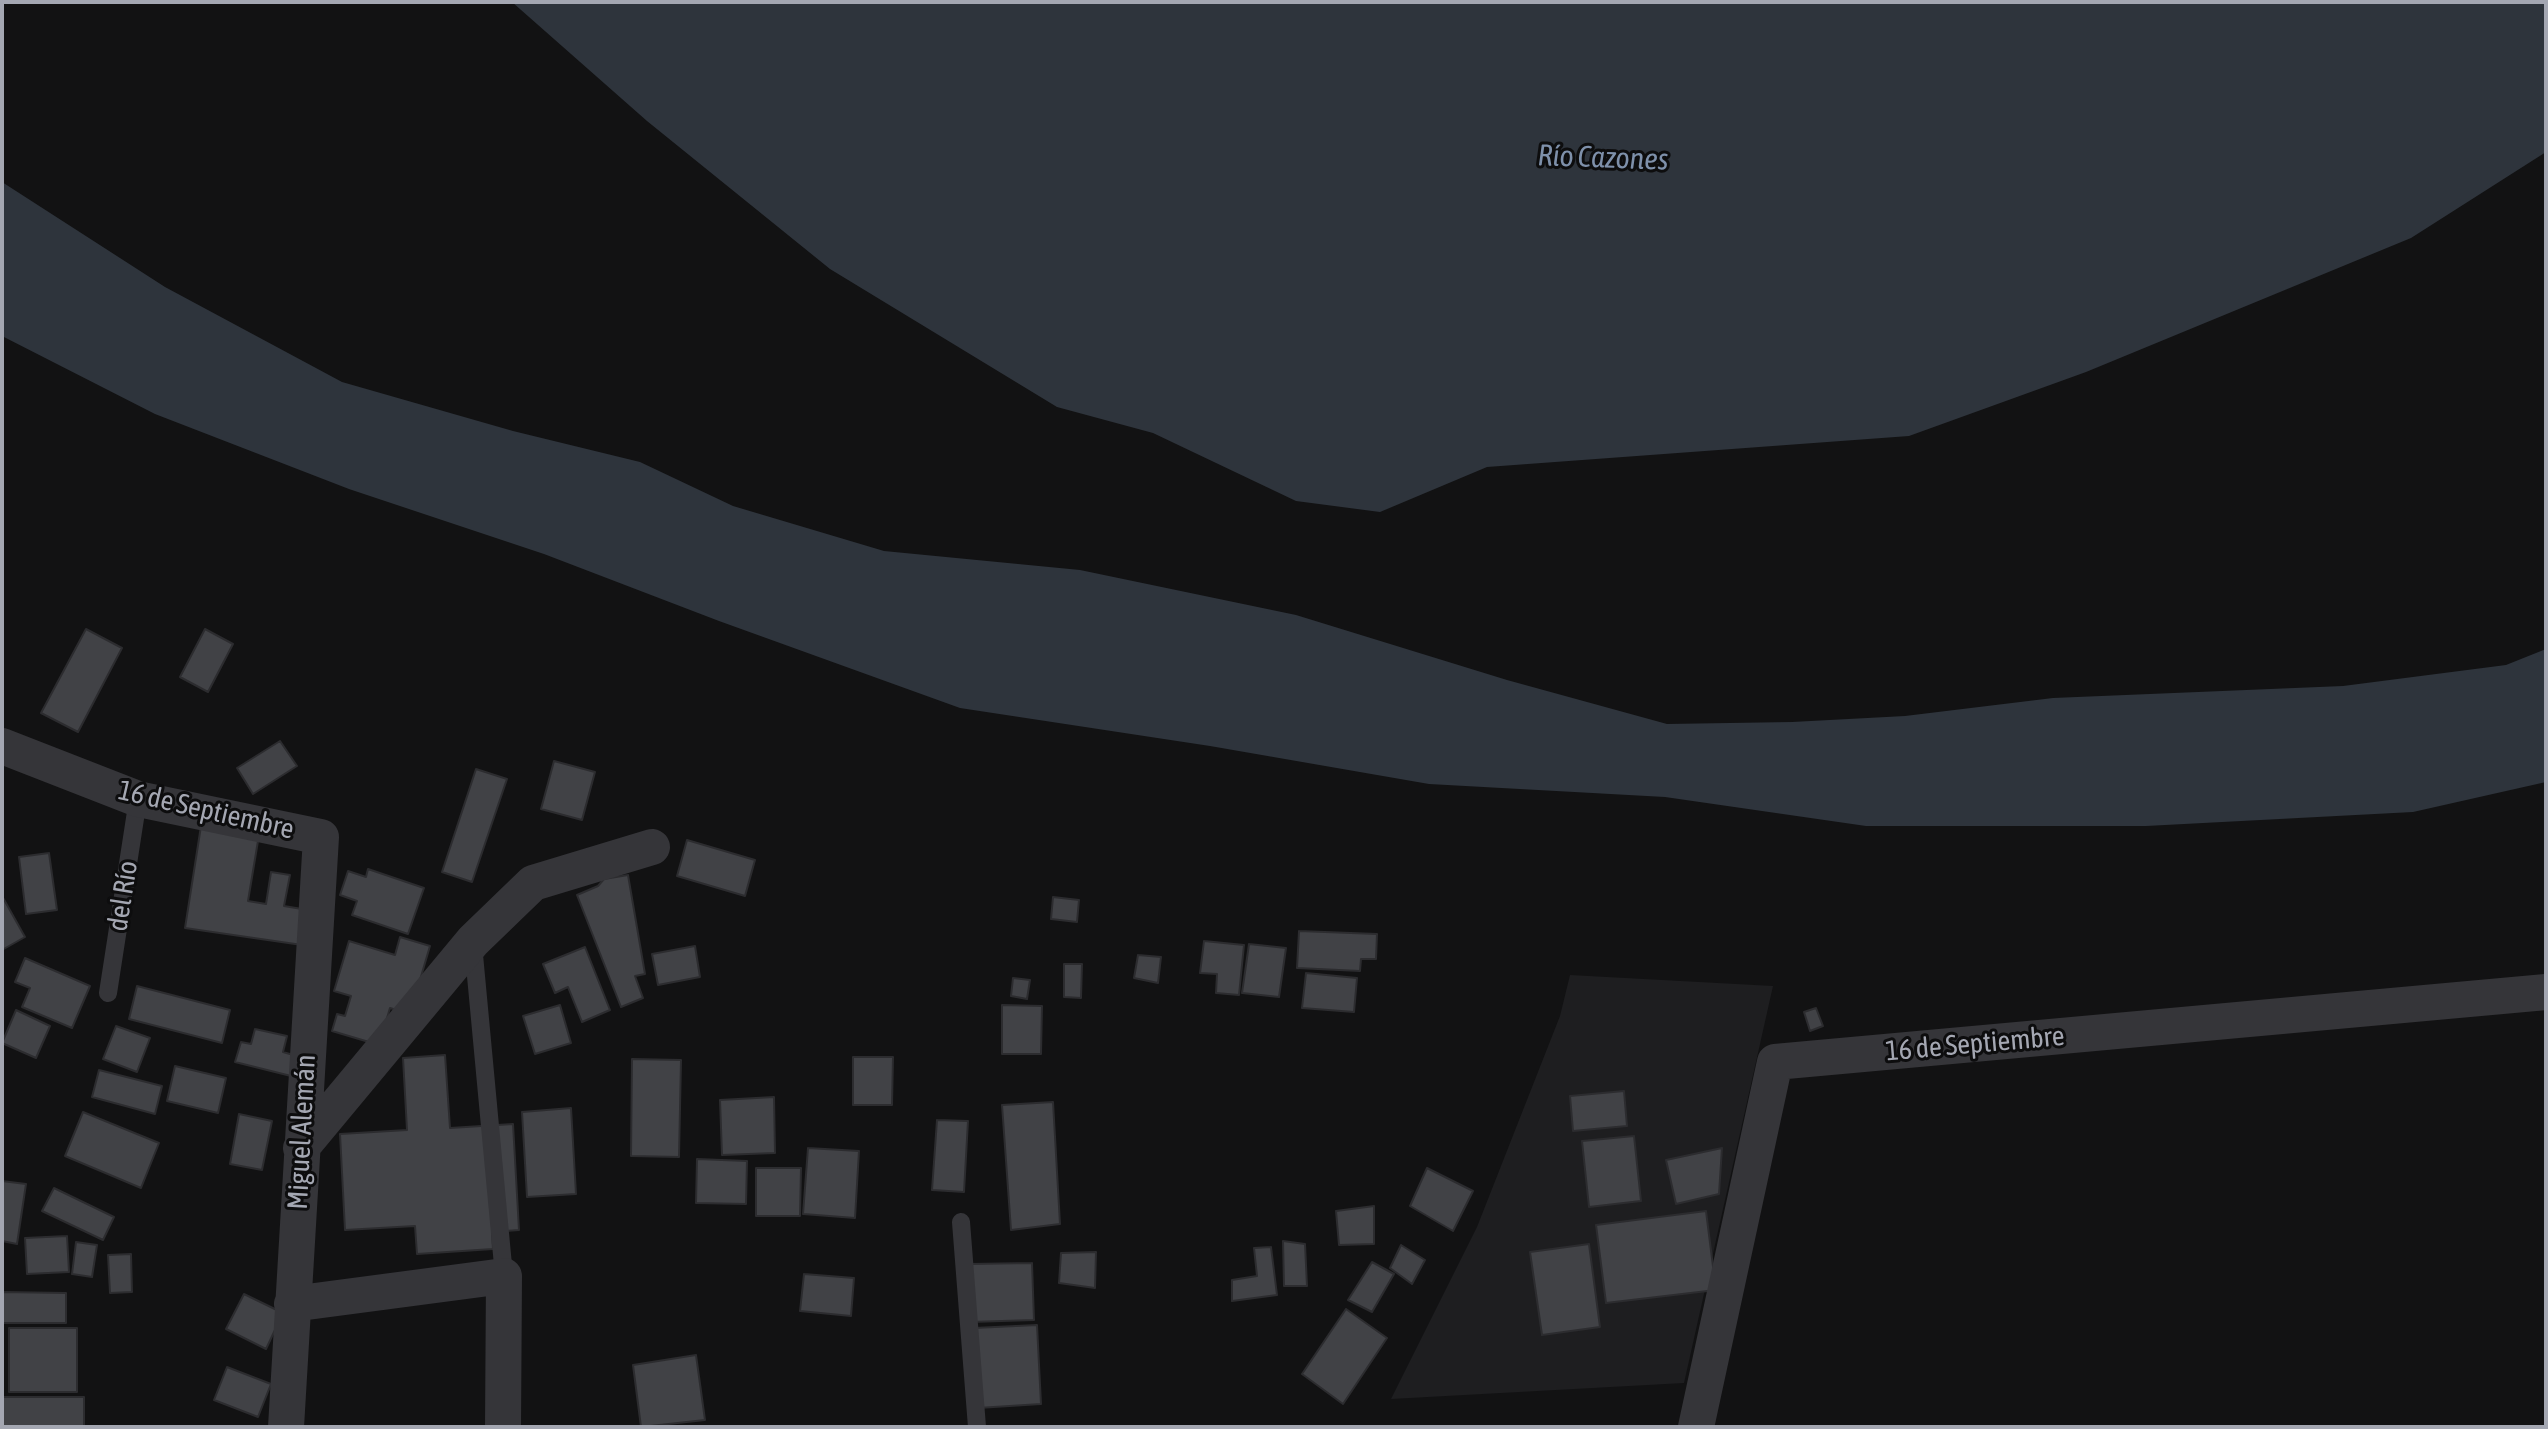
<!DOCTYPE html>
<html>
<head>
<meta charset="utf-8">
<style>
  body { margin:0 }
  #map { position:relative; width:2548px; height:1429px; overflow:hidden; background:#121213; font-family:"Asap Condensed",sans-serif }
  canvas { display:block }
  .frame { position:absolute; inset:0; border:4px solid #a4a7b2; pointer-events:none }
</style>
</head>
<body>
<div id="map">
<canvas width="2548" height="1429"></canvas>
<div class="frame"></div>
</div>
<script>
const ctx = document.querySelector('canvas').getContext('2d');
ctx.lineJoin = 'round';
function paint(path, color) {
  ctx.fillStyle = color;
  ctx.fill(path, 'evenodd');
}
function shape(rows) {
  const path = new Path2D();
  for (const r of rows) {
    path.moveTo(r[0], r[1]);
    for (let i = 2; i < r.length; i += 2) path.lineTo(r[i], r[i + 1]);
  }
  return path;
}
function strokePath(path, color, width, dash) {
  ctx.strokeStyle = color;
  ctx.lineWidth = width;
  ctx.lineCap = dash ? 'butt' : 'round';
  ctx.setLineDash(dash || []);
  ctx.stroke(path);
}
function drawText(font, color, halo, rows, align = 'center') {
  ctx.font = font + ' "Asap Condensed",sans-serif';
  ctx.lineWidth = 6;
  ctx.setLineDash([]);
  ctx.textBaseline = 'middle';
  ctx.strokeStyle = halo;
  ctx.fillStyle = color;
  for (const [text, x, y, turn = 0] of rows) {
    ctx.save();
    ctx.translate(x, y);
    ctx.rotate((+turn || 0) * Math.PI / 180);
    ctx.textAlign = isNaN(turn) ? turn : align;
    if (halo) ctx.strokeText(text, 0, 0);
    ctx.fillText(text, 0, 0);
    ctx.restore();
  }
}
paint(shape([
  [1570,975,1773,986,1684,1383,1391,1399,1477,1227,1560,1016]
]), '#1e1e20');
paint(shape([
  [512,2,2546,2,2546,152,2411,238,2086,372,1909,436,1487,467,1380,512,1296,501,1153,433,1057,407,830,269,647,121],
  [2,182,165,287,342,382,513,431,640,462,733,506,884,551,1080,570,1296,615,1507,680,1667,724,1792,722,1905,716,2053,698,2343,686,2506,665,2546,649,2546,782,2413,812,2146,826,1866,826,1665,797,1429,784,1210,746,960,708,719,621,544,554,349,489,155,414,2,336]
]), '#2e343c');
const building = shape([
  [86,629,122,648,78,732,41,713,86,629],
  [205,629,233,644,208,692,180,677,205,629],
  [280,741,297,766,253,794,237,768,280,741],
  [554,761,595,772,582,820,541,809,554,761],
  [476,769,507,779,472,882,442,872,476,769],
  [201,826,259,835,248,901,266,904,271,872,290,875,284,906,308,910,302,945,185,928,201,826],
  [687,840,755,860,745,896,677,876,687,840],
  [49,853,57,910,26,914,19,857,49,853],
  [368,869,424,888,408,934,352,915,357,901,340,895,348,871,366,877,368,869],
  [628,875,645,974,635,976,643,998,621,1007,577,895,598,886,604,879,628,875],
  [2,896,25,937,2,950,2,896],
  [1053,897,1079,900,1077,922,1051,919,1053,897],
  [1299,931,1377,934,1376,959,1361,959,1360,971,1297,968,1299,931],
  [400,937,430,946,410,1014,390,1008,379,1045,332,1031,337,1014,345,1016,351,996,334,991,349,941,395,955,400,937],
  [1204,941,1244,945,1239,995,1216,993,1217,974,1200,973,1204,941],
  [1249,944,1286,948,1279,997,1242,993,1249,944],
  [695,946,700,977,658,985,652,954,695,946],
  [585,947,610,1010,582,1022,568,987,555,993,543,964,585,947],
  [1138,955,1161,957,1158,983,1134,978,1138,955],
  [25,958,90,986,72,1028,22,1007,30,988,15,982,25,958],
  [1064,964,1082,964,1081,998,1064,997,1064,964],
  [1306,973,1357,978,1354,1012,1302,1008,1306,973],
  [1013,978,1030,980,1027,999,1011,996,1013,978],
  [137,986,230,1010,222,1043,129,1019,137,986],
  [560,1005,571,1043,535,1054,523,1016,560,1005],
  [1002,1005,1042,1006,1041,1054,1002,1054,1002,1005],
  [1816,1008,1823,1026,1810,1031,1804,1012,1816,1008],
  [16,1010,50,1026,36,1058,2,1043,16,1010],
  [116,1026,150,1038,137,1072,103,1059,116,1026],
  [255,1029,287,1036,283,1052,300,1057,295,1077,235,1062,241,1042,251,1044,255,1029],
  [445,1055,450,1128,513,1124,519,1230,492,1232,493,1249,417,1254,415,1226,345,1230,340,1134,407,1130,403,1058,445,1055],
  [853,1057,893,1057,892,1105,853,1105,853,1057],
  [632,1059,681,1060,679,1157,631,1156,632,1059],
  [175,1066,226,1078,218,1113,167,1101,175,1066],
  [99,1070,162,1086,155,1114,92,1097,99,1070],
  [1624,1091,1627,1126,1573,1131,1570,1096,1624,1091],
  [774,1097,775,1153,722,1155,720,1100,774,1097],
  [1053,1102,1060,1224,1011,1230,1002,1105,1053,1102],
  [571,1108,576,1194,527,1197,522,1112,571,1108],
  [83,1112,159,1143,141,1188,65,1156,83,1112],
  [239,1114,272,1121,262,1170,230,1164,239,1114],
  [937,1120,968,1121,964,1192,932,1190,937,1120],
  [1634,1136,1641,1201,1589,1207,1582,1141,1634,1136],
  [808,1148,859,1151,855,1218,803,1214,808,1148],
  [1722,1148,1719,1194,1676,1204,1666,1160,1722,1148],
  [697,1159,747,1161,746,1204,696,1203,697,1159],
  [756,1168,801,1168,800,1216,756,1216,756,1168],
  [1427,1168,1473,1191,1453,1231,1410,1206,1427,1168],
  [2,1181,26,1184,17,1244,2,1241,2,1181],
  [54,1188,114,1217,103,1240,42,1211,54,1188],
  [1374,1206,1374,1244,1339,1245,1336,1211,1374,1206],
  [1706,1211,1716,1290,1606,1303,1596,1225,1706,1211],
  [67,1236,69,1272,27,1274,25,1238,67,1236],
  [1283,1241,1305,1244,1307,1286,1284,1286,1283,1241],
  [76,1242,97,1245,92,1277,72,1274,76,1242],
  [1589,1244,1600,1327,1542,1335,1530,1252,1589,1244],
  [1401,1245,1425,1260,1412,1284,1390,1268,1401,1245],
  [1271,1247,1277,1295,1232,1301,1232,1280,1257,1276,1254,1248,1271,1247],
  [1096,1252,1095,1288,1059,1283,1061,1253,1096,1252],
  [131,1254,132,1292,110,1293,108,1255,131,1254],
  [1372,1262,1394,1274,1372,1312,1348,1300,1372,1262],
  [1032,1263,1034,1320,970,1322,969,1264,1032,1263],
  [804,1274,854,1278,851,1316,800,1311,804,1274],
  [2,1292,66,1293,66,1323,2,1323,2,1292],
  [244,1294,283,1313,266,1349,226,1329,244,1294],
  [1346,1309,1387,1338,1343,1404,1302,1374,1346,1309],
  [1037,1325,1041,1404,978,1408,974,1328,1037,1325],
  [9,1328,77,1328,77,1392,9,1392,9,1328],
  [696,1355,705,1420,641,1427,633,1365,696,1355],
  [227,1367,271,1384,258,1417,214,1400,227,1367],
  [2,1397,84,1397,84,1427,2,1427,2,1397]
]);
paint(building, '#414246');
strokePath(building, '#2c2c2f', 2);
strokePath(shape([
  [473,944,504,1276],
  [108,993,138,799],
  [961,1222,977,1427]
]), '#353539', 18);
strokePath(shape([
  [2,746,138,799,321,837,286,1427],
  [301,1148,473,941,533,883,652,847],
  [292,1304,504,1276,503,1427],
  [1696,1427,1775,1062,2546,992]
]), '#353539', 36);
drawText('28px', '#a4a7b2', '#0d0d0e', [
  ["16 de Septiembre",206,810,13],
  ["del Río",123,896,-81],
  ["16 de Septiembre",1975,1044,-5],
  ["Miguel Alemán",302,1132,-87]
]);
drawText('italic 30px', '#7e90aa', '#0d0d0e', [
  ["Río Cazones",1603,158,2]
]);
</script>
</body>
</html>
